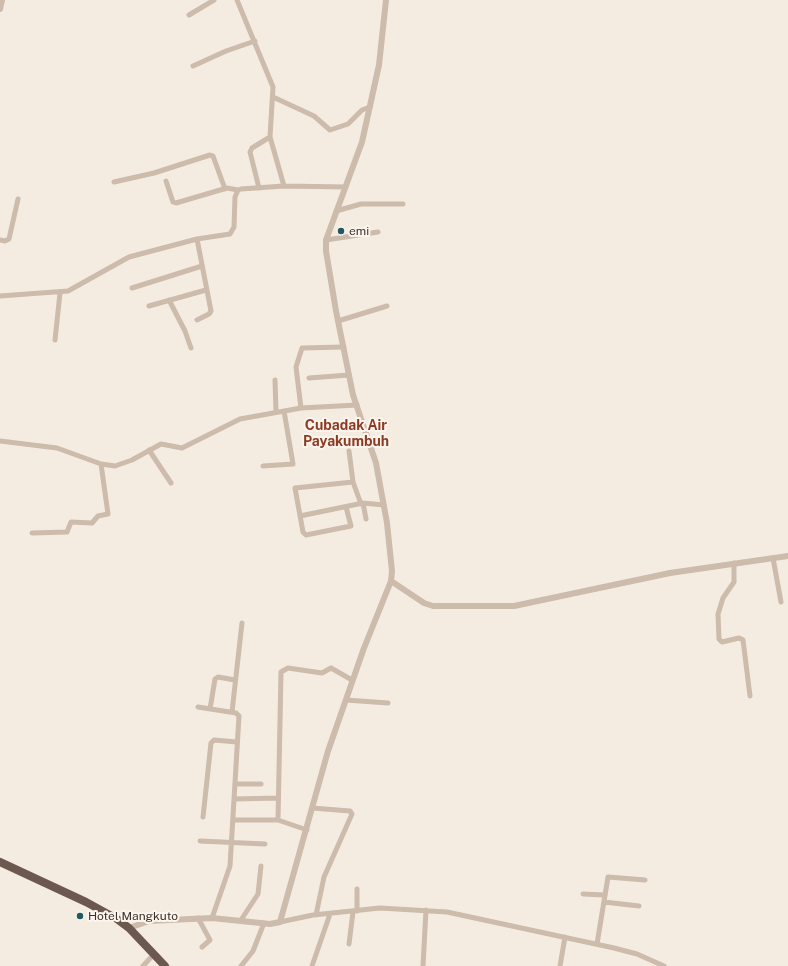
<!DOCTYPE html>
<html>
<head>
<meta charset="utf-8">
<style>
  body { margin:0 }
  canvas { display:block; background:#f4ebe1 }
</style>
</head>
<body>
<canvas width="788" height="966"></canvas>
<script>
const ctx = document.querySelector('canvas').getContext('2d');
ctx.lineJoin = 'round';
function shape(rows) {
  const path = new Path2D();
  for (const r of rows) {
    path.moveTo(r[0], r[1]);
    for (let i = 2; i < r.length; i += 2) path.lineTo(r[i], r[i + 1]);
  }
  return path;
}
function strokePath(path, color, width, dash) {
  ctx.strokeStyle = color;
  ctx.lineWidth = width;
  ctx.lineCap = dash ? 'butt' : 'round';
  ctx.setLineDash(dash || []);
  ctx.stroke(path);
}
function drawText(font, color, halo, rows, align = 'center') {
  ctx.font = font + ' "Public Sans",sans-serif';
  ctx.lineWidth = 4;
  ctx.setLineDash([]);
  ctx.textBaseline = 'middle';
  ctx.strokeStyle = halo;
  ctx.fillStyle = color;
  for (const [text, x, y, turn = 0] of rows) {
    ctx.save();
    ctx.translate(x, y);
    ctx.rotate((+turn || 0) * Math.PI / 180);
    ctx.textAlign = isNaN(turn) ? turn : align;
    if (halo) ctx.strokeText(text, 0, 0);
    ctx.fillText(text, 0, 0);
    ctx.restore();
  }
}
strokePath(shape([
  [237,0,273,87,270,137,284,186],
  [189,15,214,0],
  [193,66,226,51,255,41],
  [273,97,314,116,330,130,348,124,362,110,370,107],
  [166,181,173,202,176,203,227,188,238,190],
  [114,182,154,173,210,155,213,156,225,189],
  [259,188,250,152,252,148,270,137],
  [336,211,361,204,403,204],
  [197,239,211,311,209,314,197,320],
  [0,240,5,241,9,239,18,199],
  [326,240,378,232],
  [132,288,202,266],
  [0,296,68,291,129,257,197,239,230,234,234,227,235,197,238,190,241,189,284,186,346,187],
  [169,300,185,331,191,348],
  [149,306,206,290],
  [338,321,387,306],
  [55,340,60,293],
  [309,378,349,375],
  [275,380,276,412],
  [301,408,296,367,302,348,344,347],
  [0,441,57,448,101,464,115,466,132,460,161,444,182,448,240,419,301,408,357,405],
  [149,450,171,483],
  [349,451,353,482],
  [263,466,293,464,284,411],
  [363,503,366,519],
  [346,507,351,526,306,535,303,532,295,488,353,482,361,504],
  [300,516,363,503,384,505],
  [32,533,67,532,71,522,92,523,98,516,108,514,101,464],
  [773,558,781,602],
  [734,563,734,582,723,598,718,614,719,639,722,642,739,638,743,640,750,696],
  [346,700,388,703],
  [198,707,236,713,239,716,230,866,212,918],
  [210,709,215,679,218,677,235,680],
  [232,712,242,623],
  [235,784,261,784],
  [234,799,278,798],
  [312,808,350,811,352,814,324,877,316,915],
  [203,817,211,743,214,740,237,742],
  [233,820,278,820,307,830],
  [278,820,281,672,288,668,322,673,331,668,352,680],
  [200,841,265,844],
  [583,894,604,895],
  [604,902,639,906],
  [357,911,357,889],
  [198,918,210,940,202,947],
  [241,920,258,894,261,866],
  [280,922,313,915,380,908,447,912,614,948,637,954,664,966],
  [349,944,353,912],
  [597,944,608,877,645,880],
  [143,966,154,954],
  [241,966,253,951,264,923],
  [312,966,330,914],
  [423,966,426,910],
  [560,966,565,937]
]), '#cdbbac', 5);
strokePath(shape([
  [0,9,2,0],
  [391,581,424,603,433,606,514,606,670,573,788,556],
  [129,928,149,921,212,918,270,924,280,922,328,751,364,648,391,581,392,571,387,523,376,463,353,395,336,311,326,251,326,240,362,142,379,65,386,0]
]), '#cdbbac', 6);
strokePath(shape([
  [0,862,86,902,117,919,129,928,165,966]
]), '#6c584f', 8);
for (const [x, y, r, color] of [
  [341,231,4,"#1f5a5e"],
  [80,916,4,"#1f5a5e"]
]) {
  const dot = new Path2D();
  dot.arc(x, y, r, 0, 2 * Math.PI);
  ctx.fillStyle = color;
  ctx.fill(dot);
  strokePath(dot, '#fbf5ee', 1.5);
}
drawText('12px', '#3b302b', '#fbf5ee', [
  ["emi",349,231],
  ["Hotel Mangkuto",88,916]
], 'left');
drawText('bold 14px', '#8c3b22', '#fbf5ee', [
  ["Cubadak Air",346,426],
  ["Payakumbuh",346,442]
]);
</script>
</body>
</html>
